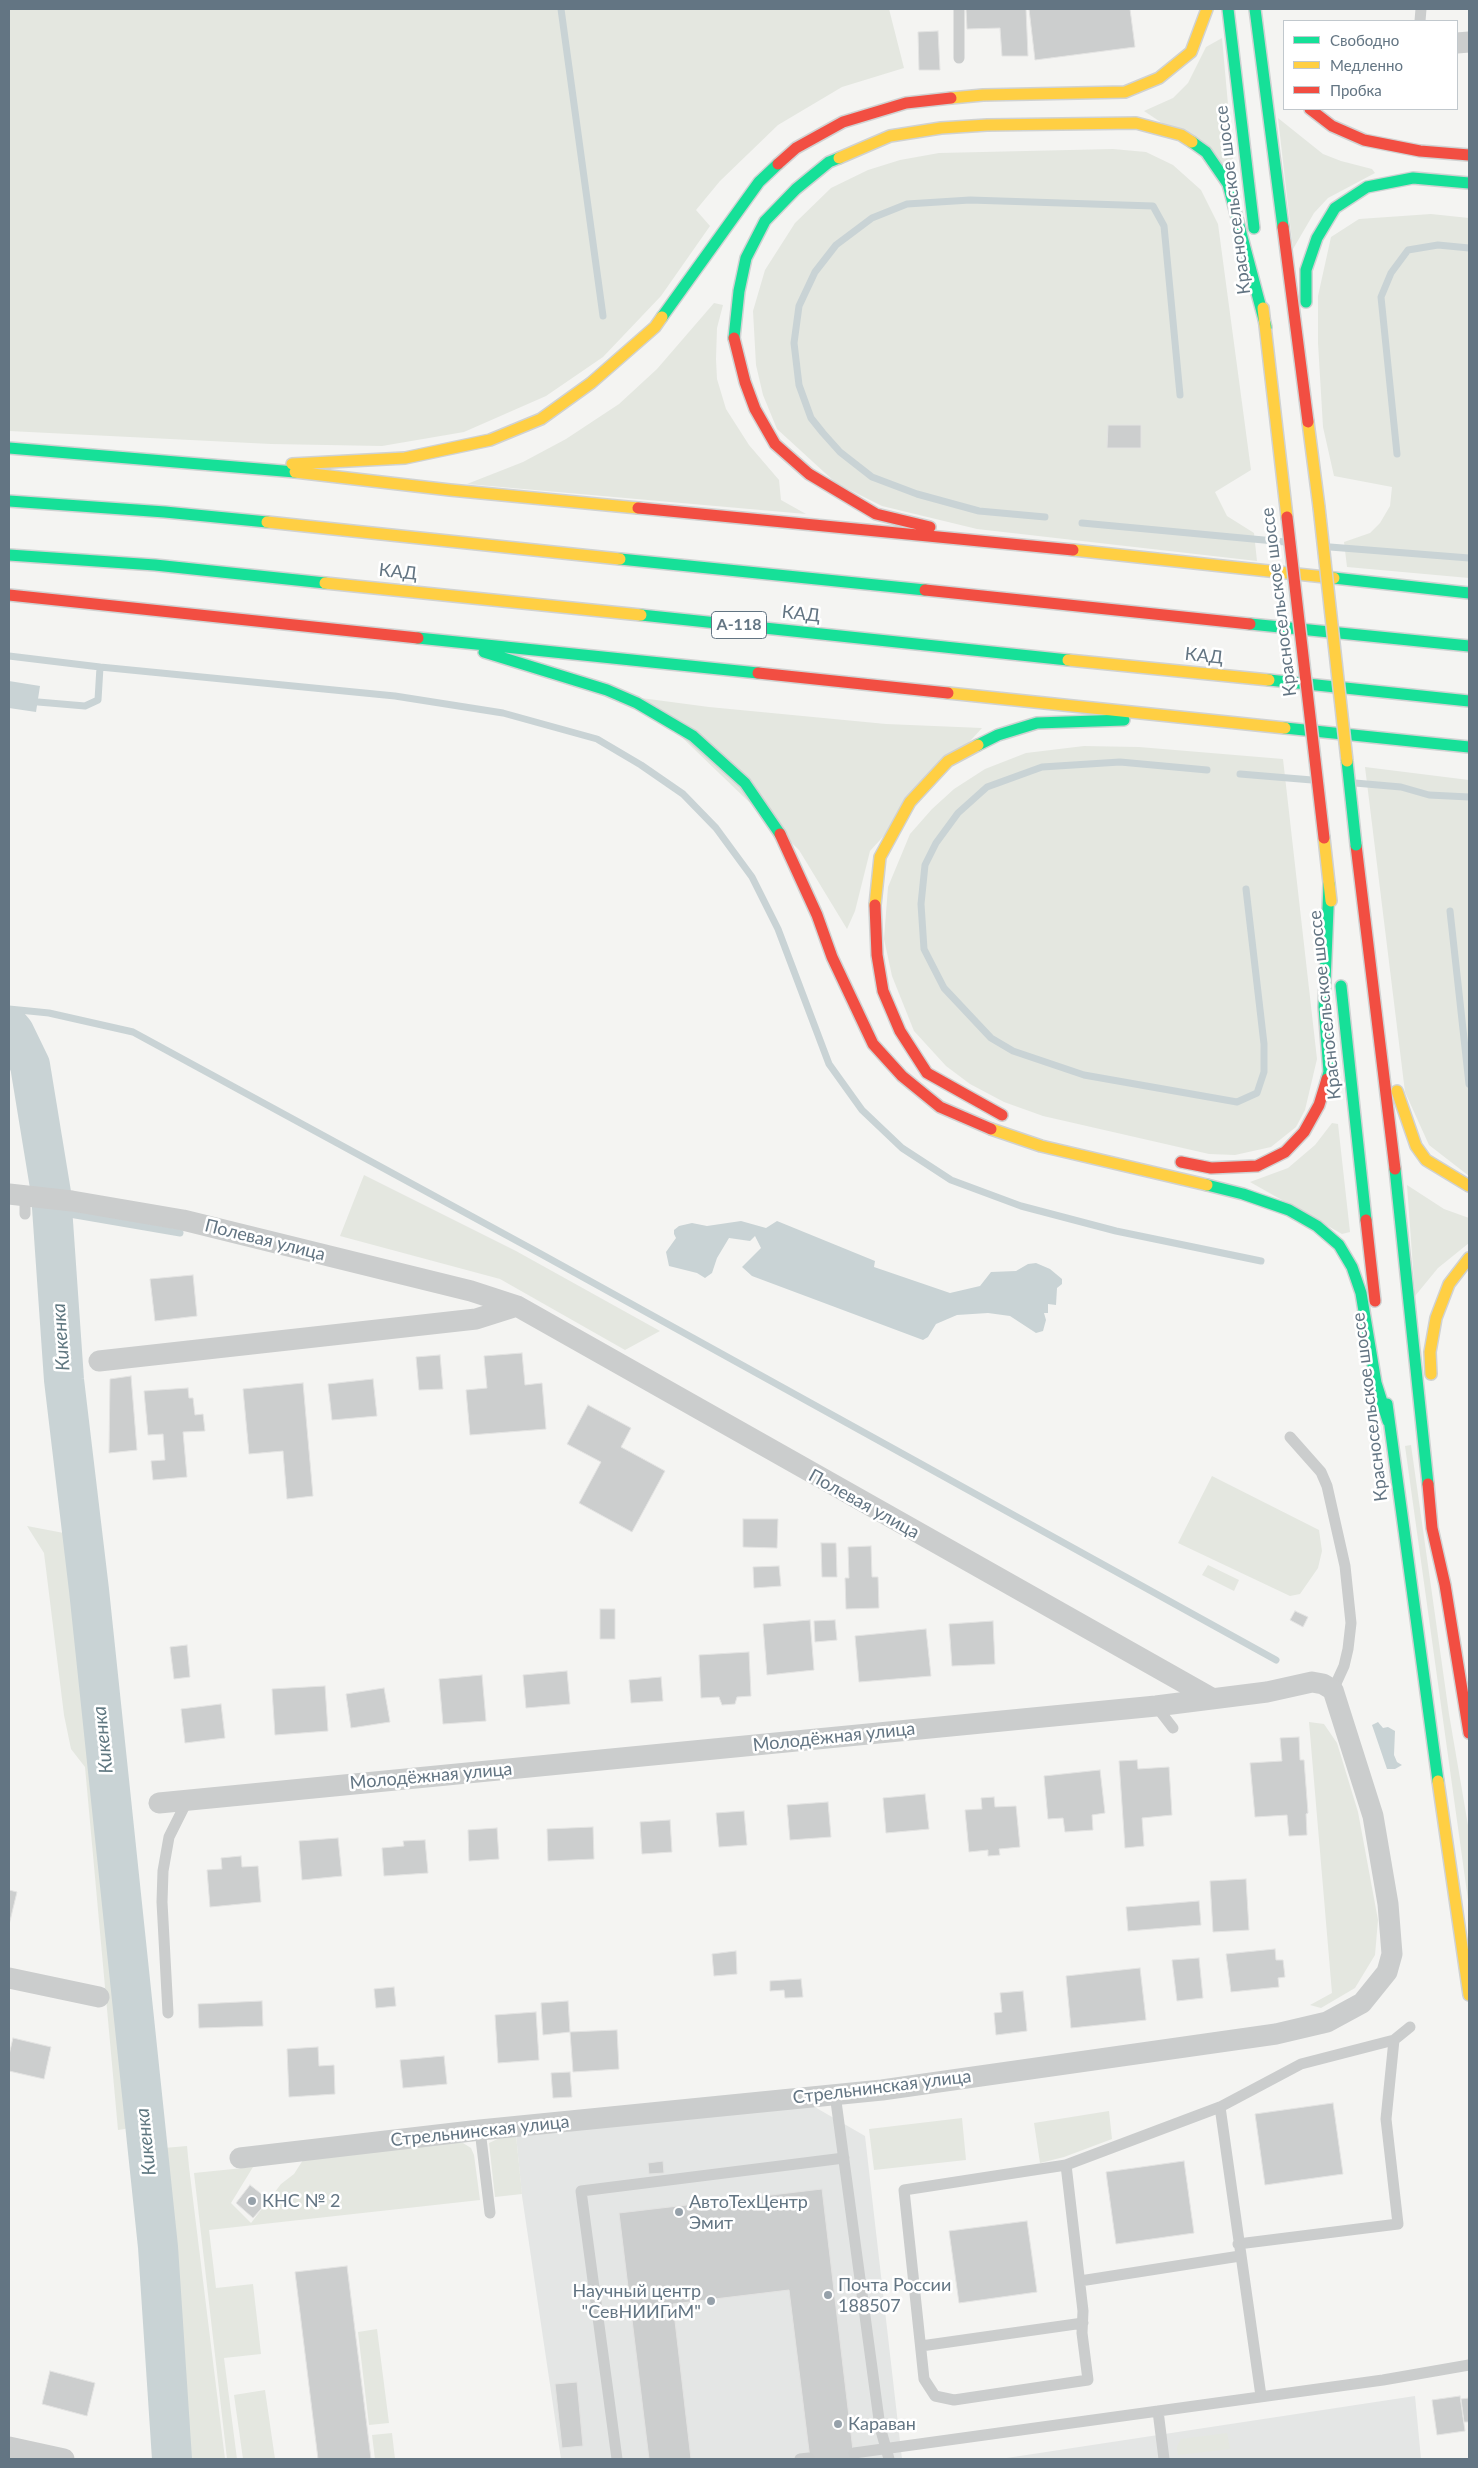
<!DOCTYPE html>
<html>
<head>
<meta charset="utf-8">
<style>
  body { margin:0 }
  #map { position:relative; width:1478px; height:2468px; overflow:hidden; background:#f4f4f2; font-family:Lato,sans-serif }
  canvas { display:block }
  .frame { position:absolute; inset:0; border:10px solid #637583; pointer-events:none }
  .legend { position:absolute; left:1283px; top:20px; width:175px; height:90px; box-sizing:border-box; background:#fff; border:1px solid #c1c8cd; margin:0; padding:6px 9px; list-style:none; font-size:15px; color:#637583 }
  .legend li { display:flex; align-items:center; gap:10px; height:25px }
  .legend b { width:25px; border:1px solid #c1c8cd }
</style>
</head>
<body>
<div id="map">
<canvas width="1478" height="2468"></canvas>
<div class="frame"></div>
<ul class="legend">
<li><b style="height:6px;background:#16e098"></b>Свободно</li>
<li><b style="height:6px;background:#ffcf43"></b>Медленно</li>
<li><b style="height:6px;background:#f24e42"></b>Пробка</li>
</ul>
</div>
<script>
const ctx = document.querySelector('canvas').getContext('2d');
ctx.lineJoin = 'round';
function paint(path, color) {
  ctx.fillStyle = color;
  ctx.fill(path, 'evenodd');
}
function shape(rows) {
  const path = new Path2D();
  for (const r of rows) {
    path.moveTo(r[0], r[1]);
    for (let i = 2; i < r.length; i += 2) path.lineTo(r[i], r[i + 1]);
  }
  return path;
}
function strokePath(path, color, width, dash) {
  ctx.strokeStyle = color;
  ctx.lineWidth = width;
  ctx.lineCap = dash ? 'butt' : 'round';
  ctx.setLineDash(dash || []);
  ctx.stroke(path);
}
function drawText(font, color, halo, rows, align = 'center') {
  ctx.font = font + ' Lato,sans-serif';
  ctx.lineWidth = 5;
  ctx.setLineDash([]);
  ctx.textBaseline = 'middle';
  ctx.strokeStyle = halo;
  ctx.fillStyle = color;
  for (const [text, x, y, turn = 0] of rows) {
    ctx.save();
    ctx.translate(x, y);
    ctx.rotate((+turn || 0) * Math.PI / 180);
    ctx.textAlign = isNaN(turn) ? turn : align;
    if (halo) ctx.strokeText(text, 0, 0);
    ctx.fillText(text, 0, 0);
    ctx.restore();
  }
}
paint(shape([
  [813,2106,865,2136,902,2459,561,2459,522,2196,516,2135],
  [1415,2396,1421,2459,1000,2459]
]), '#e4e6e5');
paint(shape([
  [9,9,889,9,904,68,842,87,778,125,720,181,696,210,710,226,661,296,603,357,546,396,464,432,382,446,271,444,9,431],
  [1222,38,1234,171,1144,111,1173,98,1188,83,1206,47],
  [1278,118,1323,154,1341,161,1372,169,1375,173,1328,198,1314,213,1293,249],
  [1113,149,1146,152,1173,165,1201,190,1218,224,1251,470,1215,492,1227,516,1254,533,1257,561,977,529,882,506,836,483,777,429,763,395,756,365,753,311,765,270,795,223,831,188,868,170,900,160,939,153],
  [1431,214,1469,218,1469,578,1347,567,1344,542,1370,533,1380,523,1390,506,1392,487,1334,476,1323,427,1318,343,1318,296,1331,237,1359,219],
  [714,303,723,305,717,328,716,359,717,379,726,409,749,445,779,480,781,500,806,514,467,484,523,462,566,439,619,404,657,369],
  [641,698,709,707,886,724,982,728,870,851,855,911,847,929,799,850],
  [1084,746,1139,747,1283,759,1317,1059,1305,1110,1296,1127,1271,1147,1235,1155,1209,1154,1043,1116,1004,1102,970,1084,946,1066,914,1031,892,976,884,939,888,887,910,834,932,809,954,789,985,769,1026,753],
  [1365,767,1469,780,1469,1176,1429,1145,1405,1092],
  [1332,1123,1338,1124,1350,1232,1342,1234,1250,1182,1288,1168,1315,1145],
  [364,1175,516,1251,660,1331,625,1350,500,1279,340,1236],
  [1407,1185,1444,1209,1469,1218,1469,1243,1438,1268,1415,1296],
  [46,1221,58,1222,61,1232,70,1389,84,1506,114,1809,141,2050,148,2136,144,2138,138,2150,138,2127,118,2130,85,1767,71,1749,64,1715,44,1553,27,1526,69,1534,92,1694,42,1225],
  [1411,1445,1449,1714,1469,1831,1469,1907,1405,1446],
  [1212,1476,1319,1530,1322,1551,1318,1568,1300,1594,1290,1596,1178,1543],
  [1208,1565,1239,1580,1234,1591,1202,1575],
  [1309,1722,1324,1724,1337,1743,1358,1812,1378,1920,1375,1955,1355,1988,1321,2008,1310,2005,1332,1993],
  [1109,2111,1112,2139,1064,2157,1040,2163,1034,2123],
  [962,2118,966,2160,874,2170,869,2129],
  [516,2135,522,2194,495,2197,489,2143,504,2136],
  [444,2143,463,2143,471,2148,474,2155,480,2200,209,2230,216,2288,253,2284,261,2354,224,2358,237,2459,227,2459,194,2173,253,2167,231,2203,251,2223,281,2184,294,2174,303,2160],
  [187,2146,189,2167,225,2459,178,2459,152,2149],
  [377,2329,389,2423,369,2425,358,2332],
  [265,2390,275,2459,243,2459,234,2395],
  [392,2433,395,2459,375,2459,372,2435],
  [1227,2433,1230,2449,1178,2455,1177,2447,1181,2439]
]), '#e4e7e0');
paint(shape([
  [9,681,40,686,36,712,9,708],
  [741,1221,766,1228,777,1221,875,1261,874,1267,950,1293,980,1286,991,1272,1016,1271,1028,1264,1036,1263,1050,1269,1062,1279,1062,1284,1057,1288,1056,1305,1048,1304,1048,1313,1044,1313,1046,1320,1043,1331,1036,1333,1010,1316,988,1313,957,1315,936,1324,928,1337,923,1340,752,1276,742,1267,761,1248,755,1236,750,1241,729,1238,717,1258,712,1273,705,1278,697,1273,669,1266,666,1252,676,1238,674,1234,674,1230,679,1226,692,1223,707,1226],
  [1378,1722,1383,1728,1388,1727,1395,1731,1394,1755,1397,1762,1402,1765,1395,1769,1387,1769,1372,1725]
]), '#c9d3d5');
strokePath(shape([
  [561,9,603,316],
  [1397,454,1381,297,1391,273,1408,250,1438,245,1469,248],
  [1045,517,979,511,917,494,872,477,840,452,823,433,811,418,799,385,794,343,799,306,815,272,836,245,872,218,907,204,970,200,1153,206,1164,226,1180,395],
  [1082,523,1285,542],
  [1330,547,1469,558],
  [9,656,100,667,98,700,85,706,38,702],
  [100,667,395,696,503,713,597,739,641,765,683,794,716,828,752,877,778,929,829,1064,862,1110,902,1148,951,1180,1021,1206,1116,1231,1261,1261],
  [1207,770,1120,762,1042,767,987,787,958,813,936,843,925,865,921,904,924,949,944,988,991,1038,1013,1051,1084,1075,1237,1102,1257,1093,1264,1072,1264,1044,1246,889],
  [1240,774,1312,780],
  [1355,783,1401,787,1429,795,1469,797],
  [1450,911,1469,1084],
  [9,1009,49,1013,133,1032,541,1254,1276,1660],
  [52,1211,180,1233]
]), '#c9d3d5', 7);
strokePath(shape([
  [9,1026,14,1032,30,1065,51,1193,64,1380,89,1590,158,2247,172,2459]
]), '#c9d3d5', 40);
const building = shape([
  [966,9,1026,9,1028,56,1002,56,1000,28,967,29,966,9],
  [1029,9,1130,9,1135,47,1035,60,1029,9],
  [938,31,940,70,919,70,918,32,938,31],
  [1108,425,1141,425,1141,448,1107,448,1108,425],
  [193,1275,197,1316,155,1321,150,1279,193,1275],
  [522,1353,525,1385,542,1383,546,1429,470,1435,466,1390,487,1388,484,1356,522,1353],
  [440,1355,443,1389,419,1390,416,1357,440,1355],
  [131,1376,137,1450,109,1453,110,1379,131,1376],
  [373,1379,377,1416,332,1420,328,1384,373,1379],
  [303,1383,313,1496,287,1499,283,1451,249,1454,243,1389,303,1383],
  [188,1388,189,1398,193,1398,195,1415,203,1414,205,1431,183,1432,187,1477,153,1480,151,1461,165,1460,163,1434,148,1435,144,1391,188,1388],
  [588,1405,631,1428,621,1447,665,1471,632,1532,579,1503,601,1462,567,1444,588,1405],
  [743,1519,778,1519,777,1548,743,1547,743,1519],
  [821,1543,836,1543,837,1577,822,1577,821,1543],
  [871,1546,872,1577,878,1577,879,1608,846,1609,845,1578,849,1578,848,1547,871,1546],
  [779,1566,781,1586,754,1588,753,1567,779,1566],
  [600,1609,615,1609,615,1639,600,1639,600,1609],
  [1295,1611,1308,1617,1303,1627,1290,1620,1295,1611],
  [810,1620,814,1670,767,1675,763,1624,810,1620],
  [835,1620,837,1640,815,1642,814,1621,835,1620],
  [993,1621,995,1664,952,1666,949,1624,993,1621],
  [926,1629,931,1676,859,1682,855,1636,926,1629],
  [187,1645,190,1677,174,1679,170,1647,187,1645],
  [749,1652,751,1696,737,1697,735,1704,722,1705,719,1697,701,1698,699,1655,749,1652],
  [567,1671,570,1704,526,1708,523,1675,567,1671],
  [482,1675,486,1721,443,1724,439,1679,482,1675],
  [661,1677,663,1701,631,1703,629,1680,661,1677],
  [325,1686,328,1731,275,1735,272,1689,325,1686],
  [384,1688,390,1722,351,1728,346,1694,384,1688],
  [221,1704,225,1738,185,1743,181,1709,221,1704],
  [1299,1737,1300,1760,1304,1760,1308,1813,1306,1814,1307,1835,1289,1836,1287,1815,1255,1817,1250,1763,1282,1761,1280,1738,1299,1737],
  [1137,1760,1138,1769,1169,1767,1172,1815,1142,1818,1144,1846,1125,1848,1119,1761,1137,1760],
  [1100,1770,1105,1813,1092,1815,1093,1830,1065,1832,1063,1818,1048,1819,1044,1776,1100,1770],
  [925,1794,929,1829,886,1833,883,1798,925,1794],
  [994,1797,995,1807,1016,1806,1020,1847,999,1849,1000,1855,988,1856,988,1850,969,1852,965,1810,982,1809,981,1798,994,1797],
  [828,1802,831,1837,790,1840,787,1805,828,1802],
  [744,1811,747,1845,719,1847,716,1813,744,1811],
  [670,1820,672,1852,642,1854,640,1822,670,1820],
  [593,1827,594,1859,548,1861,547,1829,593,1827],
  [497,1828,499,1859,469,1861,468,1830,497,1828],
  [338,1838,342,1876,302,1880,299,1841,338,1838],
  [425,1840,428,1873,384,1876,382,1848,404,1846,403,1841,425,1840],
  [241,1856,242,1867,258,1866,261,1902,210,1907,207,1870,222,1869,221,1858,241,1856],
  [1246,1879,1249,1930,1213,1932,1210,1881,1246,1879],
  [9,1890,17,1892,9,1925,9,1890],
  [1199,1901,1201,1925,1128,1931,1126,1907,1199,1901],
  [1275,1949,1276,1960,1283,1960,1285,1977,1278,1978,1279,1987,1231,1992,1226,1954,1275,1949],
  [736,1951,737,1974,714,1976,712,1954,736,1951],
  [1199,1958,1203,1998,1177,2001,1172,1960,1199,1958],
  [1140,1968,1146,2020,1071,2028,1066,1976,1140,1968],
  [801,1979,803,1997,785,1998,784,1990,770,1991,770,1981,801,1979],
  [394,1987,396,2006,376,2008,374,1989,394,1987],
  [1023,1991,1027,2031,996,2035,994,2013,1002,2012,1000,1993,1023,1991],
  [262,2001,263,2026,199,2028,198,2004,262,2001],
  [568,2001,570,2032,543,2035,541,2003,568,2001],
  [536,2012,539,2060,498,2063,495,2015,536,2012],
  [617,2030,619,2069,573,2072,570,2032,617,2030],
  [13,2038,51,2047,44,2079,9,2071,9,2055,13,2038],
  [318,2047,319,2066,334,2065,335,2094,289,2097,287,2049,318,2047],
  [444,2056,447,2084,403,2088,400,2060,444,2056],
  [570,2072,572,2097,553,2098,551,2073,570,2072],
  [1333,2103,1343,2174,1265,2185,1255,2114,1333,2103],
  [663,2161,664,2173,649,2174,648,2163,663,2161],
  [1184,2161,1194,2233,1116,2244,1106,2172,1184,2161],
  [250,2185,269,2200,253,2218,236,2203,250,2185],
  [822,2189,854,2459,810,2459,789,2290,673,2304,691,2459,649,2459,619,2213,822,2189],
  [1027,2221,1037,2292,959,2303,949,2231,1027,2221],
  [347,2266,371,2459,318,2459,295,2272,347,2266],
  [50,2371,95,2383,87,2416,42,2404,50,2371],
  [577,2382,583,2446,562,2448,555,2384,577,2382],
  [1460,2396,1465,2431,1437,2435,1432,2400,1460,2396],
  [1469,2398,1469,2422,1464,2422,1461,2399,1469,2398]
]);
paint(building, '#cccece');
strokePath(building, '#e3e3e2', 1);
const fast = shape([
  [1228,9,1254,228],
  [1255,9,1283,227],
  [1192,142,1206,152,1228,184,1266,327],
  [1306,302,1306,270,1317,238,1335,208,1367,187,1413,178,1469,183],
  [662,317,759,182,778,164],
  [734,338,739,291,746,258,765,221,796,189,829,162,839,158],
  [9,448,295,472],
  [9,501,165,512,267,522],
  [9,555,155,565,325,583],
  [620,559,925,590],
  [1334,578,1469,593],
  [641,615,1068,660],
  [1250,624,1469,646],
  [418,638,758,673],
  [484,652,607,690,637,703,693,736,745,783,780,834],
  [1269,680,1469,701],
  [1285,728,1469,747],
  [978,745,998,735,1037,723,1124,720],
  [1341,986,1366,1220],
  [1327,1079,1329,1072,1324,1007,1329,884],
  [1395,1169,1428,1484],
  [1207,1185,1243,1194,1289,1210,1317,1226,1339,1245,1352,1267,1361,1293,1376,1383,1388,1421],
  [1387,1404,1438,1781]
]);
const slow = shape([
  [951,98,983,95,1125,92,1159,78,1191,52,1207,9],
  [839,158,890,136,941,128,987,125,1136,123,1181,135,1192,142],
  [1263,308,1287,517],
  [1308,422,1319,507],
  [292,464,405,458,490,440,541,419,591,383,655,327,662,317],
  [295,472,450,490,638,508],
  [267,522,620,559],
  [1073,550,1334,578],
  [325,583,641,615],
  [1068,660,1269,680],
  [948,693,1285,728],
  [1324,838,1331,901],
  [875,905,880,857,910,802,948,761,978,745],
  [1397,1091,1416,1146,1426,1160,1469,1186],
  [991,1129,1041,1146,1207,1185],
  [1431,1374,1430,1352,1436,1318,1449,1284,1469,1258],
  [1438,1781,1469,1995]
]);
const jam = shape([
  [1310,109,1332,126,1364,140,1420,151,1469,155],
  [778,164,796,148,843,122,906,103,951,98],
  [1283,227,1308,422],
  [734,338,745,382,755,409,775,444,809,474,876,514,930,527],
  [638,508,1073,550],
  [925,590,1250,624],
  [9,595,418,638],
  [758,673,948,693],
  [780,834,817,915,832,957,873,1044,902,1076,940,1107,991,1129],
  [1356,845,1395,1169],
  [875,905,877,955,883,991,900,1031,927,1073,1002,1115],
  [1181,1162,1211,1168,1257,1166,1285,1152,1304,1132,1319,1105,1327,1079],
  [1366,1220,1375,1301],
  [1428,1484,1432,1528,1445,1585,1469,1733]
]);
strokePath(fast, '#d0d2d2', 14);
strokePath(slow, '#d0d2d2', 14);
strokePath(jam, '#d0d2d2', 14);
strokePath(shape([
  [959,9,959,58],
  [1420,21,1421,9],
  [25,1196,25,1214],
  [1290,1437,1321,1472,1327,1486,1345,1566,1351,1623,1348,1649,1344,1666,1333,1690],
  [1156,1706,1173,1728],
  [168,2013,162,1902,163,1871,169,1837,184,1807,190,1800],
  [835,2094,880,2427,889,2459],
  [480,2130,490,2213],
  [1066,2165,1083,2311,1082,2333,1088,2380,954,2400,935,2396,924,2379,904,2190,1066,2165,1220,2107],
  [1238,2244,1398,2224,1386,2119,1394,2040],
  [1080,2281,1240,2256],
  [921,2346,1083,2323],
  [1261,2396,1220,2107,1301,2064,1394,2040,1410,2027],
  [1158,2411,1164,2459],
  [854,2453,1383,2380,1469,2365],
  [617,2459,581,2191,844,2158],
  [800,2459,809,2458]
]), '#cbcdcd', 11);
strokePath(shape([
  [1457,43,1469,42],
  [9,1194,72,1201,183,1220,471,1291,517,1306,1213,1699],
  [99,1361,476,1319,517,1306],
  [159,1803,1156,1706,1267,1692,1312,1682,1323,1684,1333,1690,1373,1816,1388,1904,1392,1954,1387,1972,1362,2003,1327,2022,1276,2034,882,2090,480,2130,240,2158],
  [9,1978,99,1997],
  [9,2447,64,2459]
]), '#cbcdcd', 21);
strokePath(fast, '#16e098', 11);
strokePath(slow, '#ffcf43', 11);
strokePath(jam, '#f24e42', 11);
const fastBridge = shape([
  [1347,761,1356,845]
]);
const slowBridge = shape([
  [1319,507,1347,761]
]);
const jamBridge = shape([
  [1287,517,1324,838]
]);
strokePath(fastBridge, '#d0d2d2', 14, []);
strokePath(slowBridge, '#d0d2d2', 14, []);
strokePath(jamBridge, '#d0d2d2', 14, []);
strokePath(fastBridge, '#16e098', 11);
strokePath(slowBridge, '#ffcf43', 11);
strokePath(jamBridge, '#f24e42', 11);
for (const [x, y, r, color] of [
  [252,2201,5,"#96a1aa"],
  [679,2212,5,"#96a1aa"],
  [828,2295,5,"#96a1aa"],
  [711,2301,5,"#96a1aa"],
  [838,2424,5,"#96a1aa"]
]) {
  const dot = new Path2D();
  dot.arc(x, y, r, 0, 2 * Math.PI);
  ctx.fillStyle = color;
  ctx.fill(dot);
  strokePath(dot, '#fff', 2);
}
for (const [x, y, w] of [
  [739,625,55]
]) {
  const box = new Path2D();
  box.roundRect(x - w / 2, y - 13.5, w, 27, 4);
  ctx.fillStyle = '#fff';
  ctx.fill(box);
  strokePath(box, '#637583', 1);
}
drawText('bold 16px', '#637583', null, [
  ["А-118",739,625]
]);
drawText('18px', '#637583', '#fff', [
  ["Красносельское шоссе",1233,200,-97],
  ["КАД",398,572,6],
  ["Красносельское шоссе",1279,602,-97],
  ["КАД",801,614,6],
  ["КАД",1204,656,6],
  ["Красносельское шоссе",1325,1005,-96],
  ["Полевая улица",265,1240,14],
  ["Красносельское шоссе",1370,1407,-97],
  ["Полевая улица",864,1504,29],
  ["Молодёжная улица",834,1737,-6],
  ["Молодёжная улица",431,1776,-5],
  ["Стрельнинская улица",882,2087,-7],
  ["Стрельнинская улица",480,2131,-6]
]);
drawText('18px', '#637583', '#fff', [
  ["КНС № 2",262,2201],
  ["АвтоТехЦентр",689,2202],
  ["Эмит",689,2223],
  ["Почта России",838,2285],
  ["188507",838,2306],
  ["Научный центр",701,2291,"right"],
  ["\"СевНИИГиМ\"",701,2312,"right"],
  ["Караван",848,2424]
], 'left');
drawText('italic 19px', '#5f7780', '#fff', [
  ["Кикенка",61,1337,-94],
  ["Кикенка",103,1740,-96],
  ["Кикенка",146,2142,-96]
]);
</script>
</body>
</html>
